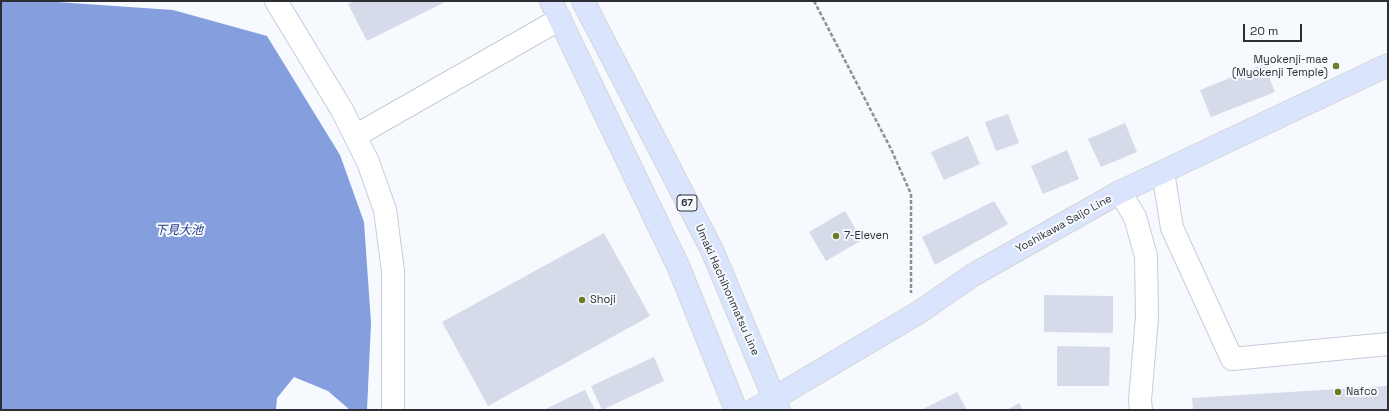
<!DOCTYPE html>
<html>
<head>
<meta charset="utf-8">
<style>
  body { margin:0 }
  #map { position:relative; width:1389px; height:411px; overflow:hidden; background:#f6f9fe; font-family:"Space Grotesk",sans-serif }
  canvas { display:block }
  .frame { position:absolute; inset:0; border:2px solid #2c2e33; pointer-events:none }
  .scale { position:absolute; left:1243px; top:24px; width:59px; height:18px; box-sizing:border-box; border:2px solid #2c2e33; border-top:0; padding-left:5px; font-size:12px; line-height:14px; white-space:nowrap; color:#2c2e33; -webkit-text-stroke:3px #f6f9fe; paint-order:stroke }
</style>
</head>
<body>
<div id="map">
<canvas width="1389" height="411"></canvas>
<div class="frame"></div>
<div class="scale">20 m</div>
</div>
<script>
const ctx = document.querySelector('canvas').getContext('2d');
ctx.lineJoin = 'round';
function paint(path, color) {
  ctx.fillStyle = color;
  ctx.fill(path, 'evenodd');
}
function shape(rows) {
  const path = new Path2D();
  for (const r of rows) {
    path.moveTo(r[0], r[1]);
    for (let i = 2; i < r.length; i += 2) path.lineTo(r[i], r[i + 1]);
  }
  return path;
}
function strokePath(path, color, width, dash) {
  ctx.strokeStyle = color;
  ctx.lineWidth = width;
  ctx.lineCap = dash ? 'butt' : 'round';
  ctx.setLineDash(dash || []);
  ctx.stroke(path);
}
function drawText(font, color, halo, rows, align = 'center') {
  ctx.font = font + ' "Space Grotesk","Noto Sans JP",sans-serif';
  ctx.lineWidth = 4;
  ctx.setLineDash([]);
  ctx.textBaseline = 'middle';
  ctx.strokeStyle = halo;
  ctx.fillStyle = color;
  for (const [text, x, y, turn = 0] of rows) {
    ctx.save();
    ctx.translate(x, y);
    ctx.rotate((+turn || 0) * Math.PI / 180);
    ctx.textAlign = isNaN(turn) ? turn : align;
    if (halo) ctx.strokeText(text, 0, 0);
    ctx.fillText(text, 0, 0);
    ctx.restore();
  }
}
paint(shape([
  [1,1,42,1,173,10,267,36,340,155,364,222,371,323,367,410,350,410,328,391,294,377,277,398,276,410,1,410]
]), '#849ede');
paint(shape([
  [355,1,447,1,367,41,348,4],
  [1264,64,1275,92,1211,117,1200,90],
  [1008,114,1019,143,996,151,985,122],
  [1125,123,1137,152,1101,167,1088,139],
  [968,136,980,164,944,180,931,152],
  [1067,150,1079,179,1043,194,1031,166],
  [994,201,1008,224,935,265,922,237],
  [845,211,862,240,826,261,809,232],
  [604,233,650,316,488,406,442,322],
  [1044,295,1113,296,1113,333,1044,332],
  [1057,346,1110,347,1109,386,1057,386],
  [654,357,664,381,602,410,591,386],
  [1387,386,1388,410,1193,410,1192,398],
  [585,390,595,410,543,410],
  [957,392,967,410,921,410],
  [1019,403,1023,410,1007,410]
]), '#d5dbe8');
const minor = shape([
  [276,1,342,110,368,162,385,210,393,271,393,410],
  [355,136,560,19],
  [1163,172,1172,228,1232,359,1388,344],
  [1120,192,1135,217,1146,256,1147,317,1140,400,1141,410]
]);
const major = shape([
  [551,1,679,268,736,410],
  [583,1,712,250,779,410],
  [754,410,918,313,973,275,1120,192,1388,65]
]);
strokePath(minor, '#c6ccd9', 24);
strokePath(major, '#d5d5d6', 24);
strokePath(shape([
  [814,1,891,149,911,194,911,293]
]), '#8d9095', 2.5, [4, 2]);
strokePath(minor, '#fff', 22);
strokePath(major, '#dae5fd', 22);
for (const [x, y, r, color] of [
  [1336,66,4,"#6e7a26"],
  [836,236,4,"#6e7a26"],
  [582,300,4,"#6e7a26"],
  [1338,392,4,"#6e7a26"]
]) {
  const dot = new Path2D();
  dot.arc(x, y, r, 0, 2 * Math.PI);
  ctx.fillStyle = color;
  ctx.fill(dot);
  strokePath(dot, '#f6f9fe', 1.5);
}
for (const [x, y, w] of [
  [687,203,20]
]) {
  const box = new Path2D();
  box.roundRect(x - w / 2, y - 8, w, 16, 3);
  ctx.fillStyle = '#f6f9fe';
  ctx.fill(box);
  strokePath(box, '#2c2e33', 1);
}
drawText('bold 10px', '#2c2e33', null, [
  ["67",687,203]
]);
drawText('11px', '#2c2e33', '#f6f9fe', [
  ["Myokenji-mae",1328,60,"right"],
  ["(Myokenji Temple)",1328,73,"right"],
  ["7-Eleven",844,236],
  ["Shoji",590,300],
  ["Nafco",1346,392]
], 'left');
drawText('11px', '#2c2e33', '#f6f9fe', [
  ["Yoshikawa Saijo Line",1064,224,-29],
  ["Umaki Hachihonmatsu Line",727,290,66]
]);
drawText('italic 12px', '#233a85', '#f6f9fe', [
  ["下見大池",179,231]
]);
</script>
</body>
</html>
